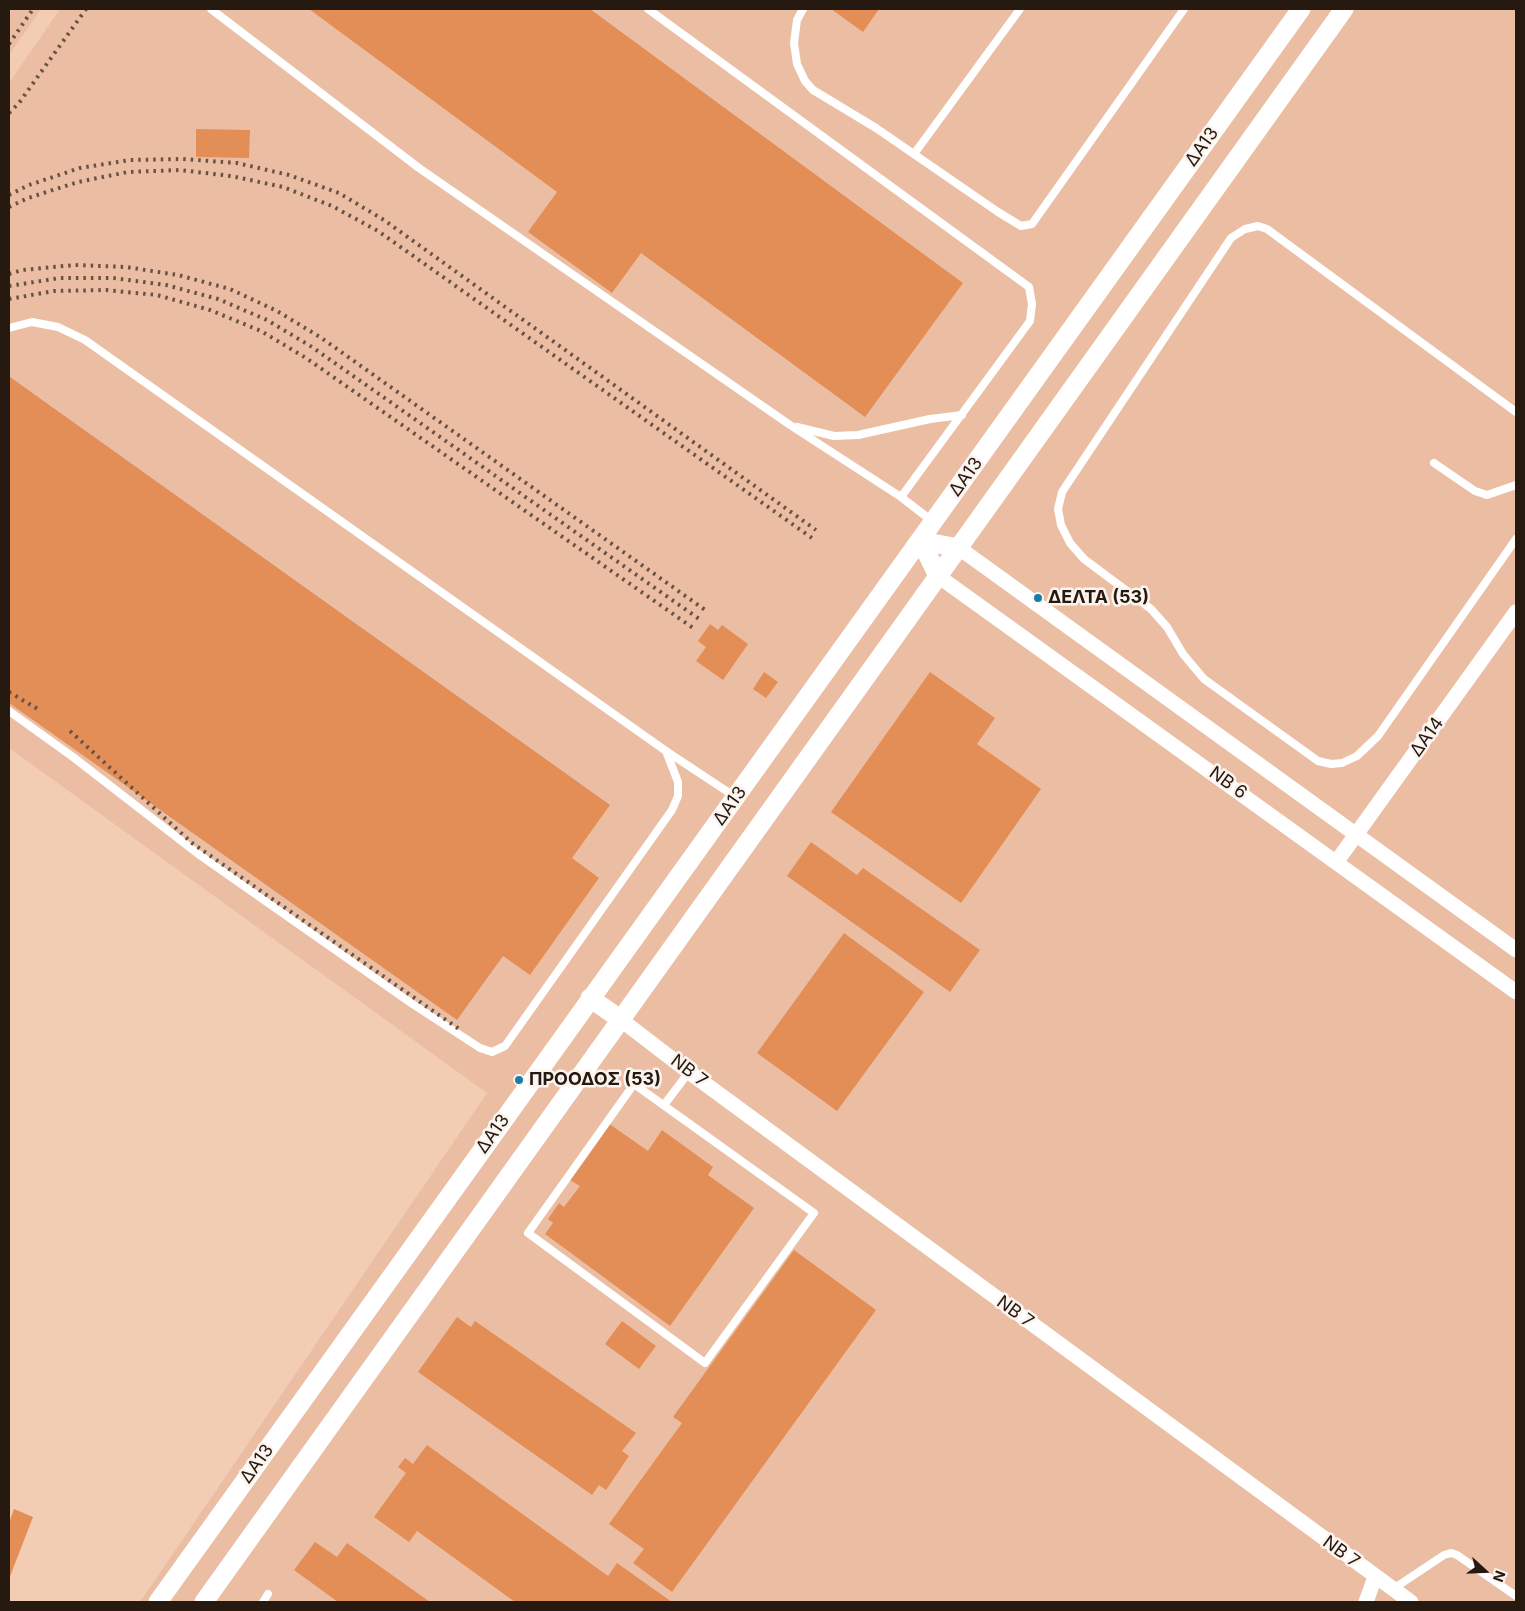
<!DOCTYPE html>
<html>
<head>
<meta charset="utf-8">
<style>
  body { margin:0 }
  #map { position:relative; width:1525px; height:1611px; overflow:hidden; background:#f3ccb4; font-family:Inter,sans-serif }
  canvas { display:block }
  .frame { position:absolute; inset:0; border:10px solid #261910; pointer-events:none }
  .north { position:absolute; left:1460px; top:1546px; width:50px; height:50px; -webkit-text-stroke:4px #fcf4ef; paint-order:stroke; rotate:110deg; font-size:14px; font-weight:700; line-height:20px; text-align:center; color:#261910 }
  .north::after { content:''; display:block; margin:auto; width:18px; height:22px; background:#261910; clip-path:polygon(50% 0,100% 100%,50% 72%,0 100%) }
</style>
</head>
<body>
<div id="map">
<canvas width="1525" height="1611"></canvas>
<div class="frame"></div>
<div class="north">N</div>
</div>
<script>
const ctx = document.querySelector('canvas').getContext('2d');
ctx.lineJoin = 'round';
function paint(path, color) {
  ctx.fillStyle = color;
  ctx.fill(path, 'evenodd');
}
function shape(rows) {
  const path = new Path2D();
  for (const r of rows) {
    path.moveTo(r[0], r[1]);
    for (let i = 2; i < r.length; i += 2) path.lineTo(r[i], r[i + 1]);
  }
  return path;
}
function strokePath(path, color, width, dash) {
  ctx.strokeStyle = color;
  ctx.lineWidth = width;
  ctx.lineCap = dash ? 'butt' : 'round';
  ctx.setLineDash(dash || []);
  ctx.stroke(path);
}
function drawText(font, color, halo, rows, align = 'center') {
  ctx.font = font + ' Inter,sans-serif';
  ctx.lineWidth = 5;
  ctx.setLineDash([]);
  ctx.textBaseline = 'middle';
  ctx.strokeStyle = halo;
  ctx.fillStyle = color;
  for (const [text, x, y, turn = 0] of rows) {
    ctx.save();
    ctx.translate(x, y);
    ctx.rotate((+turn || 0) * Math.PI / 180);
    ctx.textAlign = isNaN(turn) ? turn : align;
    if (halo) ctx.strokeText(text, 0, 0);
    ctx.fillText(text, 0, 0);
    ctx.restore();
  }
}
paint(shape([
  [9,9,41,9,9,55],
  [60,9,1516,9,1516,1602,140,1602,487,1093,9,748,9,83]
]), '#ebbea3');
paint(shape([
  [309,9,590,9,963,283,865,417,641,253,612,293,528,232,557,192],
  [831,9,879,9,863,32],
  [196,129,250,130,249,158,196,157],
  [10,377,610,805,572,858,599,878,530,975,503,956,457,1020,9,703],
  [710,624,718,630,722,625,748,644,723,680,696,661,706,647,698,641],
  [764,672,778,682,766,698,753,689],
  [930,672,995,718,977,744,1041,789,961,903,831,812],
  [811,842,857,875,863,868,980,950,950,992,787,876],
  [844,933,924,992,837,1111,757,1053],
  [608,1123,648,1151,662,1130,713,1167,708,1175,754,1208,670,1326,545,1234,553,1223,548,1219,559,1203,564,1207,580,1186,568,1179],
  [794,1250,876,1310,672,1592,633,1563,644,1549,609,1524,682,1423,673,1417],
  [457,1317,471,1327,475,1321,636,1433,622,1451,629,1456,606,1490,599,1485,592,1495,418,1372],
  [622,1321,656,1346,639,1369,605,1344],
  [427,1445,608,1576,617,1563,672,1602,515,1602,417,1531,409,1542,374,1517,406,1473,398,1467,405,1458,413,1464],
  [14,1509,33,1517,9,1579,9,1523],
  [315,1542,337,1557,347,1543,430,1602,338,1602,294,1570]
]), '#e38e56');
strokePath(shape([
  [211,9,419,168,790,425,901,497,932,521],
  [648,9,1029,287,1032,304,1030,321,901,497],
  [803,9,797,20,794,43,797,64,805,81,813,90,876,128,998,212,1021,226,1032,224,1184,9],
  [914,154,1020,9],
  [9,328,32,322,58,327,85,340,666,751,734,796],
  [1516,412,1267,229,1258,226,1245,229,1231,238,1062,492,1058,509,1061,525,1070,543,1084,559,1151,609,1167,627,1183,654,1204,679,1318,761,1331,764,1342,763,1357,756,1378,736,1516,539],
  [797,427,834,436,858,435,930,419,962,415],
  [1434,463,1475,491,1487,495,1516,485],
  [9,711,73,757,201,856,411,1003,480,1048,492,1052,505,1046,672,810,678,796,678,782,666,751],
  [634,1084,814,1213,705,1363,528,1233,634,1084],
  [664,1105,689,1072],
  [1393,1589,1444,1555,1451,1553,1457,1555,1516,1596],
  [263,1602,268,1594]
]), '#fff', 8);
strokePath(shape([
  [959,548,1516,950],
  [938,576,1516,992],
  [1337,861,1516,612],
  [620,1019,689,1072,1411,1602],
  [1366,1602,1375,1577]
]), '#fff', 15);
strokePath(shape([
  [921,541,938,576],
  [921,541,959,548],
  [590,998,620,1019],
  [158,1602,1301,9],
  [204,1602,1344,9]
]), '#fff', 19);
strokePath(shape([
  [9,44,33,9],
  [9,113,19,103,86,9],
  [9,195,29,185,80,168,130,160,183,159,237,163,289,175,339,193,384,220,816,530],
  [9,207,28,198,78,182,128,172,180,170,231,176,283,187,332,206,378,231,812,538],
  [9,274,22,270,75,265,126,267,178,275,230,289,277,311,320,337,708,612],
  [9,286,60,278,113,278,166,285,218,299,267,320,312,347,702,621],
  [9,299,54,291,106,290,157,295,210,310,261,331,306,358,696,630],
  [9,692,41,711],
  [70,731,192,843,459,1029]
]), '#685245', 4, [2.5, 5]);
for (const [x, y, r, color] of [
  [1038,598,5,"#197ea9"],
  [519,1080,5,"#197ea9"]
]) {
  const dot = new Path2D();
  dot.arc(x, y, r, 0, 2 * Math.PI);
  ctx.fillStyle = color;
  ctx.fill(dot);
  strokePath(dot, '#fcf4ef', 2);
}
drawText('18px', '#261910', '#fcf4ef', [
  ["ΔΑ13",1202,147,-54],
  ["ΔΑ13",966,477,-54],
  ["ΔΑ14",1427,737,-54],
  ["ΝΒ 6",1228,783,36],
  ["ΔΑ13",730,806,-54],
  ["ΝΒ 7",689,1071,37],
  ["ΔΑ13",493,1134,-54],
  ["ΝΒ 7",1015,1312,36],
  ["ΔΑ13",257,1464,-54],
  ["ΝΒ 7",1341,1552,36]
]);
drawText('bold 18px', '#261910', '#fcf4ef', [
  ["ΔΕΛΤΑ (53)",1048,598],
  ["ΠΡΟΟΔΟΣ (53)",529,1080]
], 'left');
</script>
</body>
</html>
